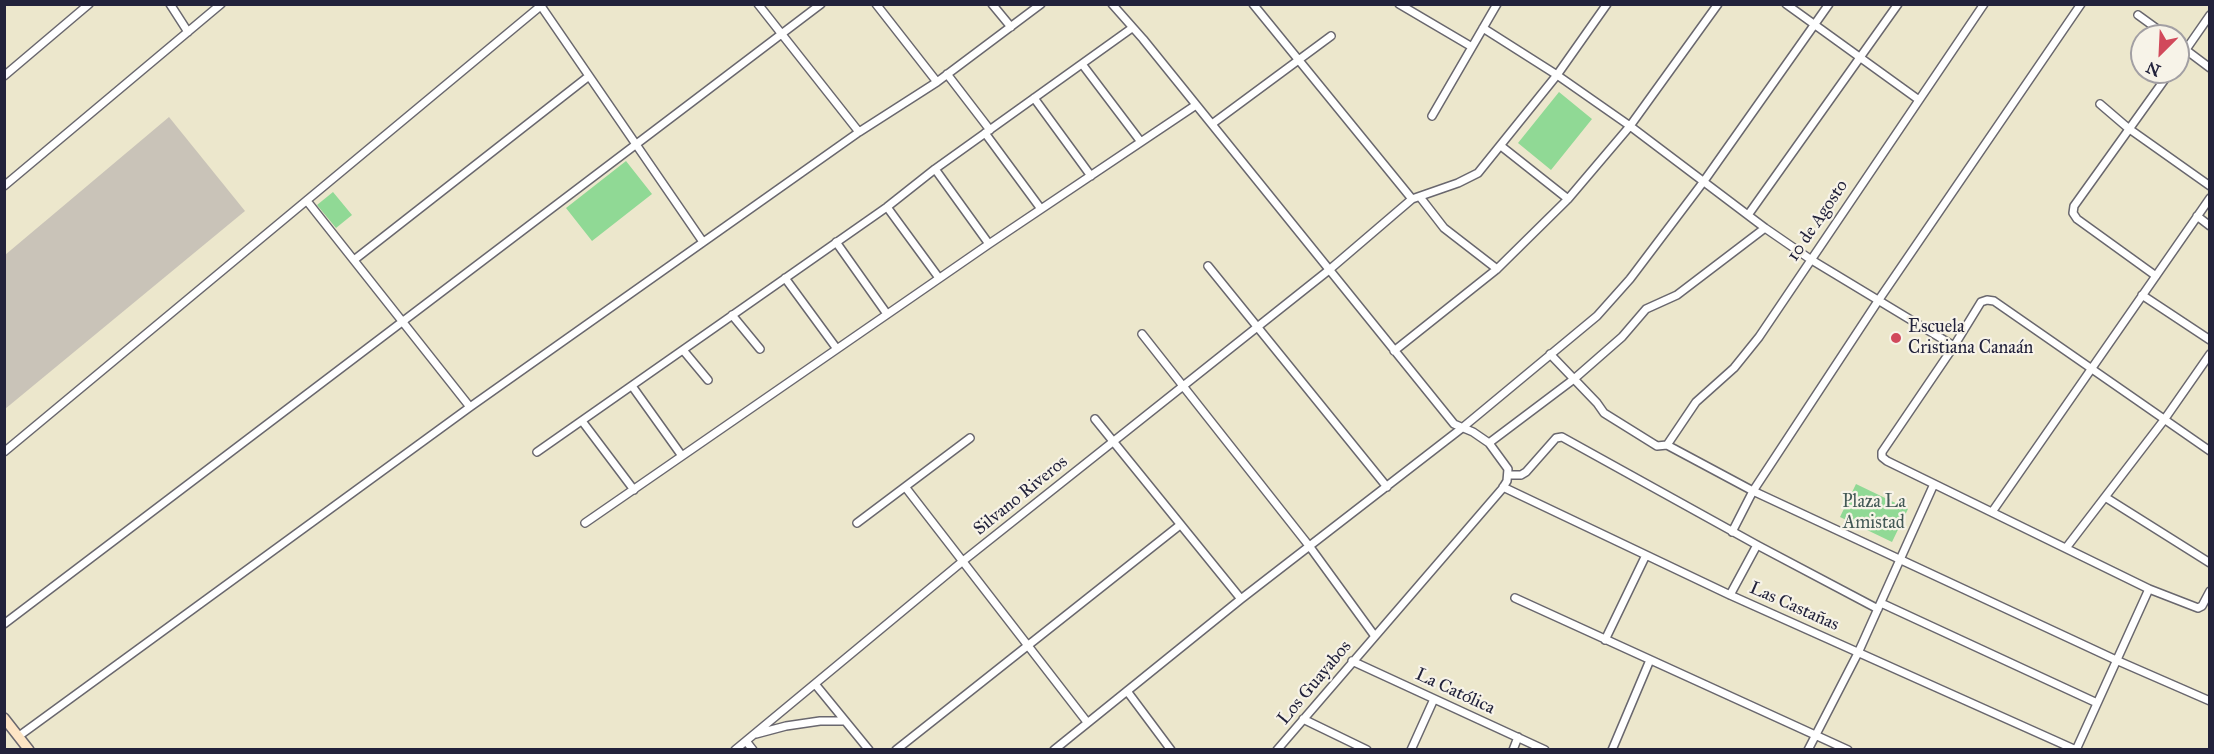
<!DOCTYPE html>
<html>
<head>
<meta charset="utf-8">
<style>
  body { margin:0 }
  #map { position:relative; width:2214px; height:754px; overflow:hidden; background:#ece7cc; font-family:"IM FELL Great Primer",serif }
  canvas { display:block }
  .frame { position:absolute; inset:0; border:6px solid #22223b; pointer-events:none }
  .north { position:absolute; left:2130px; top:24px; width:60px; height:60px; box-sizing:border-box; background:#f7f3e8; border:2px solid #a29fa3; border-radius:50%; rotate:204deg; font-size:16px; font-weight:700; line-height:24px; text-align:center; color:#22223b }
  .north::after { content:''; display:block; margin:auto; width:21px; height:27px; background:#d1495b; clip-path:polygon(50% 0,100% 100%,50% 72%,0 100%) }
</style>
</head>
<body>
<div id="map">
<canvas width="2214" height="754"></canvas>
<div class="frame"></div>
<div class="north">N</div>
</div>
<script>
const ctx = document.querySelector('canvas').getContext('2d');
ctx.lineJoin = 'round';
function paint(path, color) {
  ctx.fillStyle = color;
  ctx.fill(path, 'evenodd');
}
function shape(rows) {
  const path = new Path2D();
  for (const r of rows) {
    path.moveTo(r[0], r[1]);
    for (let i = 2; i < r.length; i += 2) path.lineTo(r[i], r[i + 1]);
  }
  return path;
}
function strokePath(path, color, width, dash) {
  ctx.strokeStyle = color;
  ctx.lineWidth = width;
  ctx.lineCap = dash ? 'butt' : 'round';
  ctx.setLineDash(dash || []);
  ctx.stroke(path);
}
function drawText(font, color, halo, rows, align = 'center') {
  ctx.font = font + ' "IM FELL Great Primer",serif';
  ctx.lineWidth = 4.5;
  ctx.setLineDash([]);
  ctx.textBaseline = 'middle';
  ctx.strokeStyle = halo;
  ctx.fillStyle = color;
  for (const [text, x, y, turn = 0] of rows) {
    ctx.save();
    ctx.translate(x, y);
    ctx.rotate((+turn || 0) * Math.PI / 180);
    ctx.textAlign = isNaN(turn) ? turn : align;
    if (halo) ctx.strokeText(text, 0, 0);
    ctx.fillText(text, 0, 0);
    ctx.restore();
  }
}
paint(shape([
  [169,117,245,211,5,409,5,255]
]), '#c9c3b8');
paint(shape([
  [1559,92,1592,119,1551,170,1518,143],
  [626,161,652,194,592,241,566,208],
  [333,192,352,215,336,228,317,205],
  [1856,484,1908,509,1892,542,1840,517]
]), '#90d995');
const street = shape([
  [170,4,188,32],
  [758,4,859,132],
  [876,4,937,82],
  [992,4,1011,27],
  [1112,4,1143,39,1454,424,1473,432,1489,443,1508,469,1507,481,1502,489,1277,750],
  [1253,4,1412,199],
  [1399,4,1472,47],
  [1786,4,1919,100],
  [541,6,703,242],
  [2138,15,2167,36],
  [1483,28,1557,75,1630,126,1765,228,1810,259,1954,346],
  [2178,44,2210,68],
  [2178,61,2210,15],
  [1082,64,1141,142],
  [947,74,990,130],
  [4,76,89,4],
  [1034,98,1091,176],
  [2100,104,2128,128,2210,186],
  [1432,116,1497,4],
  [1212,124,1331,36],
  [985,133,1041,209],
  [1501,146,1568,199],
  [935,169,989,244],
  [4,186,221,4],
  [1420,197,1444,228,1497,269],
  [307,201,470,407],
  [887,207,939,278],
  [1748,215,1898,4],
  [2197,216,2210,226],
  [836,242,887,314],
  [354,260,589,76],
  [1208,266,1387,487],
  [2156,276,2077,219,2073,213,2074,206,2170,72],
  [785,278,837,349],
  [2142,295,2210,340],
  [732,315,760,349],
  [1142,334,1310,547,1374,635],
  [683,350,708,380],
  [1394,351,1497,269,1568,199,1630,126,1718,4],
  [1550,354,1597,403,1604,413,1657,446,1667,445,1753,491,1826,525,2116,660,2210,701],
  [632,386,682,456],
  [1095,419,1241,599],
  [582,421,634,490],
  [1489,443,1574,379,1622,337,1646,309,1677,295,1765,228],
  [1667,445,1696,402,1734,368,1759,337,1984,4],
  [2210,451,1994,301,1987,300,1981,302,1954,346,1882,452,1882,457,1887,461,2149,589,2198,608,2202,606,2210,591],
  [4,452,543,4],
  [537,452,887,207,935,169,1132,28],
  [1509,475,1521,475,1526,472,1556,438,1562,437,1757,545,1878,609],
  [1503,487,1730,595,2076,750],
  [906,488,1087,722],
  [2105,497,2210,563],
  [1992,512,2210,198],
  [585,523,989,244,1196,105],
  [857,523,970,438],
  [1732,532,1753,491,1878,301,2081,4],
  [2066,548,2164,420,2210,354],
  [1730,595,1757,545],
  [1515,598,1848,750],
  [1881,603,2097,703],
  [4,624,821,4],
  [1605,640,1646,555],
  [1352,661,1545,750],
  [815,684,869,750],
  [1127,691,1171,750],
  [1303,719,1367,750],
  [756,734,786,726,820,721,845,721],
  [19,736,470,407,859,132,937,82,1041,4],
  [746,741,753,750],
  [735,750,963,561,1329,270,1412,199,1458,183,1478,173,1557,75,1607,4],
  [896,750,1180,525],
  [1054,750,1241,599,1462,428,1597,316,1630,279,1704,181,1829,4],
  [1411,750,1434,699],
  [1513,750,1518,737],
  [1612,750,1650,660],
  [1808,750,1858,653,1934,484],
  [2076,750,2149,589]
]);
const secondary = shape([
  [4,718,29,750]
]);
strokePath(street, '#69676e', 10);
strokePath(secondary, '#69676e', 12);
strokePath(street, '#fff', 7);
strokePath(secondary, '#fde5c5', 9);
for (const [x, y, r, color] of [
  [1896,338,6,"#d1495b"]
]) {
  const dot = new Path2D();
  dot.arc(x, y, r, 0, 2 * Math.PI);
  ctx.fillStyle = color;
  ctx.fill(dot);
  strokePath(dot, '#f7f3e8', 2);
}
drawText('18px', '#22223b', '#f7f3e8', [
  ["10 de Agosto",1818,221,-56],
  ["Silvano Riveros",1021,496,-39],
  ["Las Castañas",1794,607,24],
  ["Los Guayabos",1315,683,-50],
  ["La Católica",1455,692,25]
]);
drawText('18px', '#22223b', '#f7f3e8', [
  ["Escuela",1908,328],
  ["Cristiana Canaán",1908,349]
], 'left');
drawText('18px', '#435956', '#f7f3e8', [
  ["Plaza La",1874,503],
  ["Amistad",1874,524]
]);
</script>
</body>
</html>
